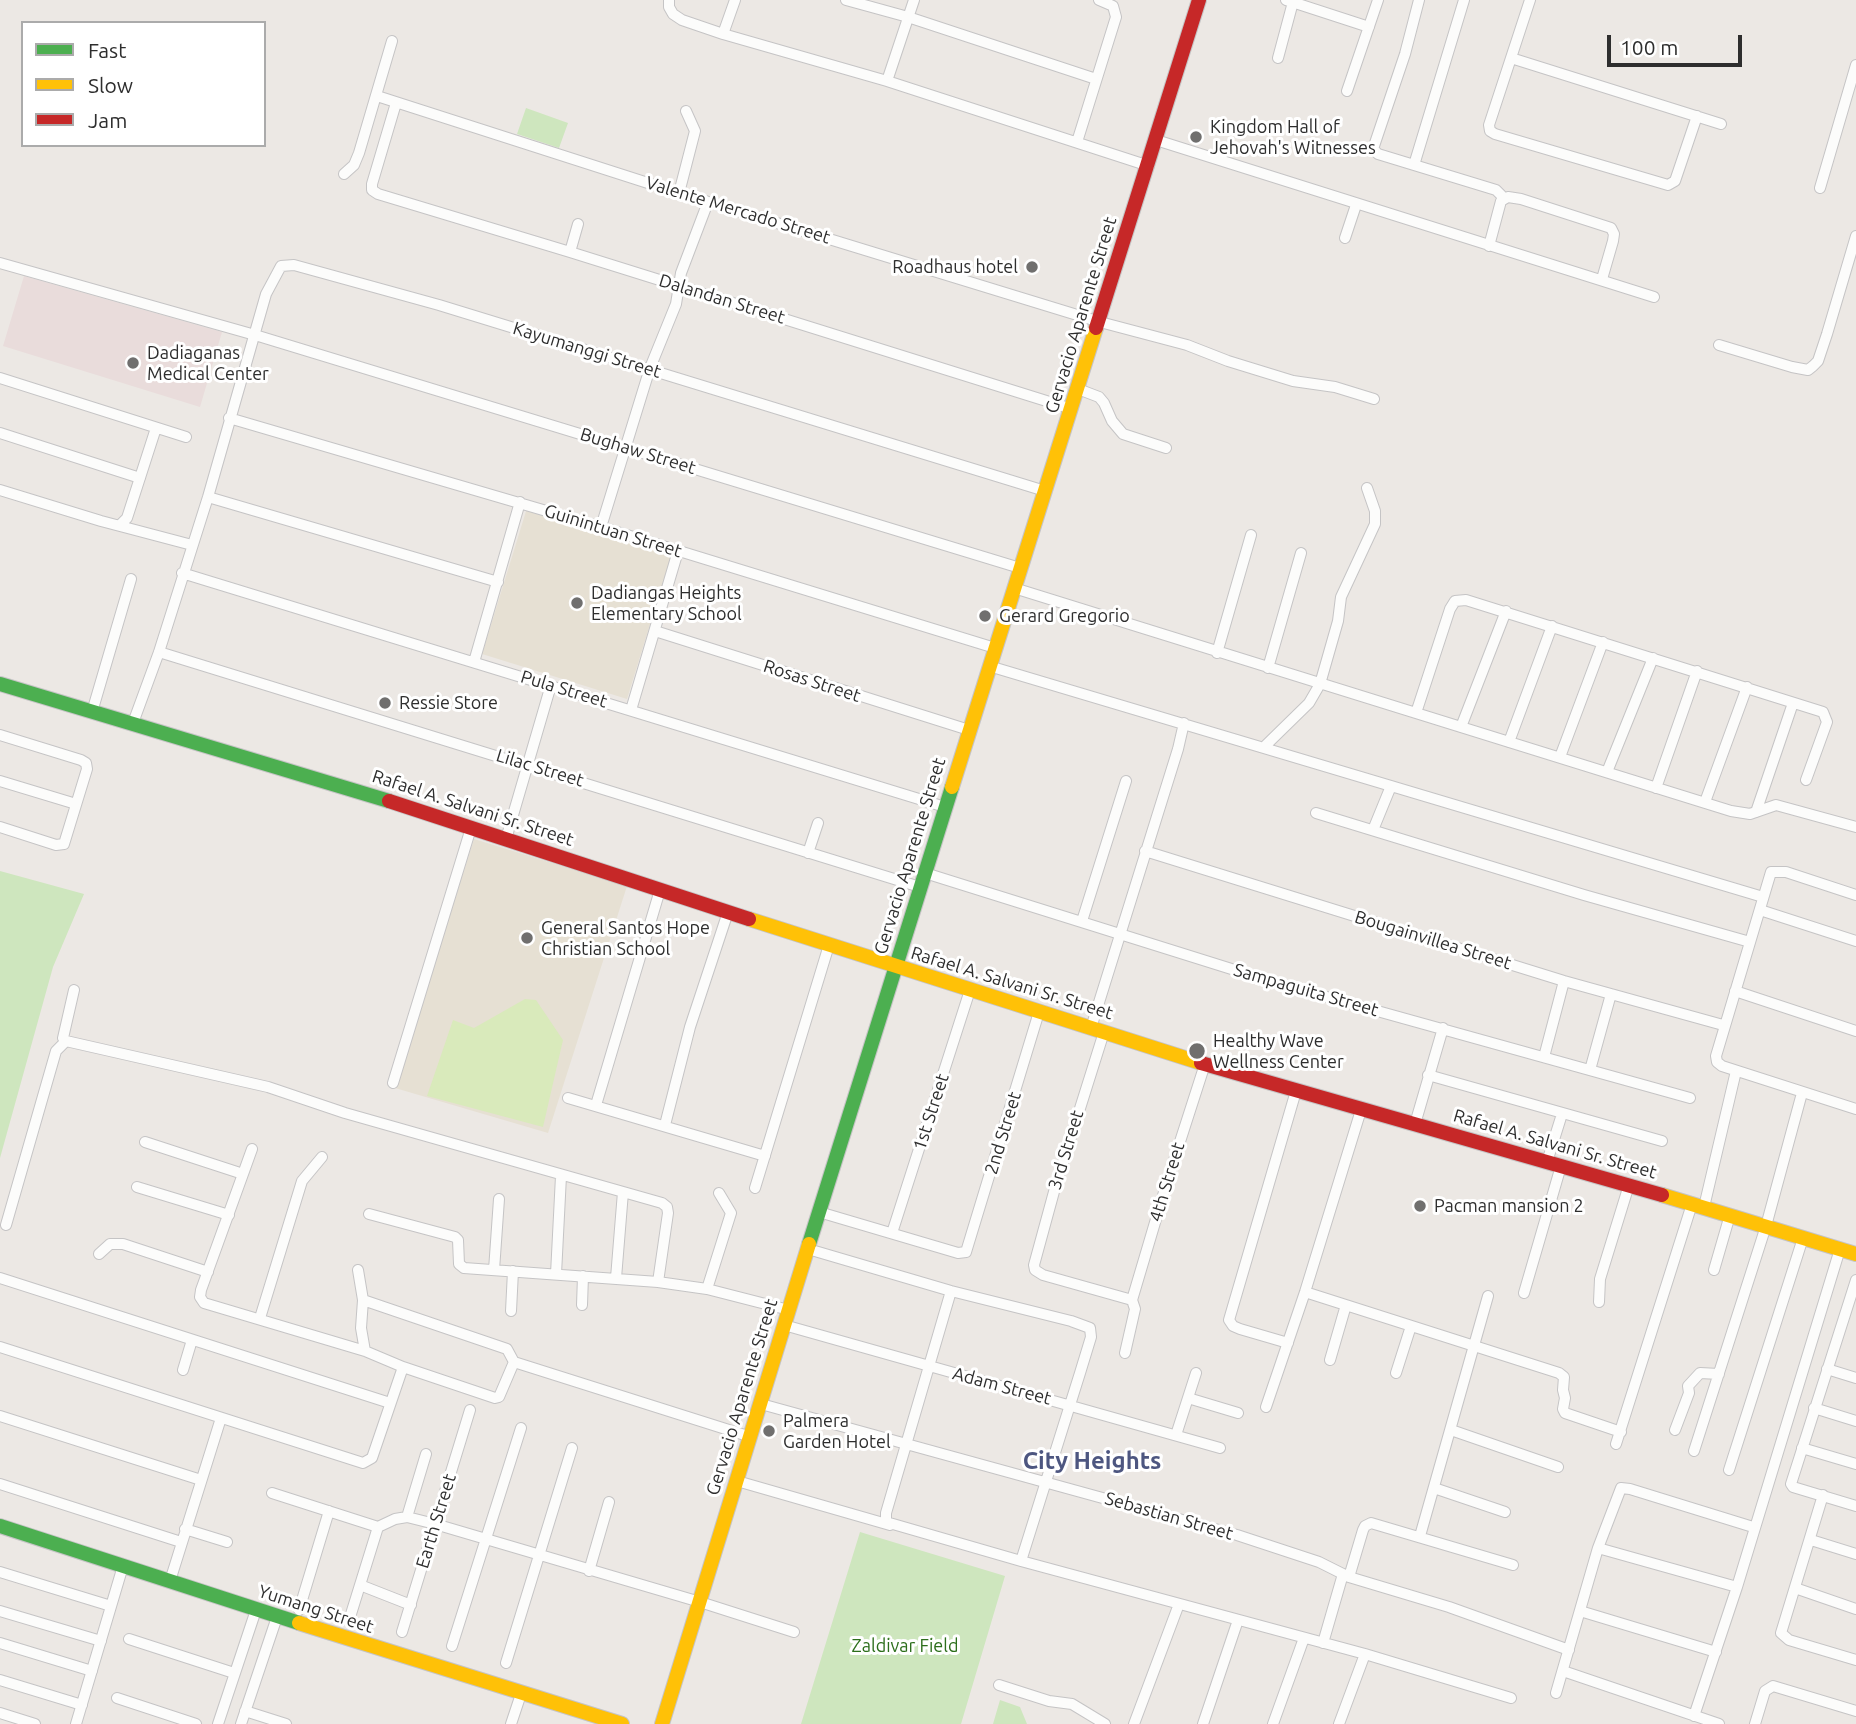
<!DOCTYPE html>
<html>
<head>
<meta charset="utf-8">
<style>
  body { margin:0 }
  #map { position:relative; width:1856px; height:1724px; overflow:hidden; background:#ece8e4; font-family:Ubuntu,sans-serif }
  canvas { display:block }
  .legend { position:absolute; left:21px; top:21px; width:245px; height:126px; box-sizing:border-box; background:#fff; border:2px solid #ababab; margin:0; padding:9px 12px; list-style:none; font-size:21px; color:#2e2e2e }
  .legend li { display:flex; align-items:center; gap:14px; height:35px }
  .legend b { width:35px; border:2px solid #ababab }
  .scale { position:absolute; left:1607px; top:35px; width:135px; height:32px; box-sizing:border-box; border:4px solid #2e2e2e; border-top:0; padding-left:9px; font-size:21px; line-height:24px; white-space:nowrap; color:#2e2e2e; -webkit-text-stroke:5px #fff; paint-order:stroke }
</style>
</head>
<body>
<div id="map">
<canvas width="1856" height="1724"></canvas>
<ul class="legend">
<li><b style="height:9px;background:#4caf50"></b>Fast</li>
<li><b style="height:9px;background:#ffc107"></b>Slow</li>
<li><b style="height:9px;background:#c62828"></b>Jam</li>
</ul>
<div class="scale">100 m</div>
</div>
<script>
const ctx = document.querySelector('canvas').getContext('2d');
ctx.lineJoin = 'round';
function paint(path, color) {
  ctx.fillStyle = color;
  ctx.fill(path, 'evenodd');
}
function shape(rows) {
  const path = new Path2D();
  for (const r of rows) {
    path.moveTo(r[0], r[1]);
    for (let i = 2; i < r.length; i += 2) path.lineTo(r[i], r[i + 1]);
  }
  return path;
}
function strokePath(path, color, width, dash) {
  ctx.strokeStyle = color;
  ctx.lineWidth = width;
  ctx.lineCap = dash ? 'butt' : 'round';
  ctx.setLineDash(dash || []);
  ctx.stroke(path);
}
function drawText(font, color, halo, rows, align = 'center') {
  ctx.font = font + ' Ubuntu,sans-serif';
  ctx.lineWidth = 6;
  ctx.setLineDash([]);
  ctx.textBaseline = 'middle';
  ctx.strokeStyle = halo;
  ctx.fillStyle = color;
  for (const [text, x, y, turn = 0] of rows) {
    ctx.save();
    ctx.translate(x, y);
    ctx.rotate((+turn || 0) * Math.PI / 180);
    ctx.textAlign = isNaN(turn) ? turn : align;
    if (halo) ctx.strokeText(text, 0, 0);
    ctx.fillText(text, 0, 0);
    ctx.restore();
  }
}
paint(shape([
  [527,508,672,553,627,699,482,654],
  [474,839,627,886,548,1133,395,1088]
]), '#e6e0d3');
paint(shape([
  [24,276,222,332,200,407,3,346]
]), '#e9dcdb');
paint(shape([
  [526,108,568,123,559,148,517,134],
  [0,871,84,894,53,967,0,1158],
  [860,1532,1005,1576,961,1724,801,1724],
  [1000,1700,1020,1707,1027,1724,993,1724]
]), '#cee6be');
paint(shape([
  [525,999,536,1000,563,1040,543,1127,427,1096,453,1020,474,1028]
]), '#d9eabb');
const street = shape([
  [669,0,669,7,673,14,682,20,723,34,887,81,1149,166],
  [846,0,908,17,1096,79],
  [1286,0,1369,27],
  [1419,0,1405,54,1373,149,1378,154,1496,190,1504,198],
  [1530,0,1489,125,1490,131,1495,134,1668,185,1675,181,1697,116],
  [723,34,735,0],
  [1278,58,1293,2],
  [1511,58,1721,124],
  [887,81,914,0],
  [1347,91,1378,0],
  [377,96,679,193,1100,322,1187,345,1228,361,1293,381,1335,387,1374,399],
  [396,103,372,184,372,190,378,194,570,252,1072,409],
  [1156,140,1654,297],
  [1077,142,1116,17,1113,6,1099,0],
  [1414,165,1464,0],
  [344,174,354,165,359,153,392,41],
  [1820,188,1856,65],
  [679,193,695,131,686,111],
  [1345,238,1356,205],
  [1489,246,1501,201,1508,197,1521,199,1611,228,1614,234,1613,241,1602,279],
  [570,252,578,224],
  [0,263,255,335,1020,568],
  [1719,345,1792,367,1808,370,1813,366,1818,361,1827,334,1856,236],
  [0,378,186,437],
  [1078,389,1099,397,1104,403,1112,421,1123,434,1166,448],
  [229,418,601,527,995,648],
  [0,433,140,478],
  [0,490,101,521,192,545],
  [208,497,498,582],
  [120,525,127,518,156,428],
  [601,527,650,368,676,304,681,273,708,202],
  [182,573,945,807],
  [1014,588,1731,811,1750,814,1776,805,1856,827],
  [655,631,969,730],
  [159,652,920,887],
  [1217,653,1251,535],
  [474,662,520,502],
  [989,666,1763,897],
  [1268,668,1301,553],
  [631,710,678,551],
  [92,712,131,579],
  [1416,713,1450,609,1455,601,1466,600,1823,712,1827,722,1806,780],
  [133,723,159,652,208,497,266,294,281,266,294,265,439,305,1045,491],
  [1461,727,1506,611],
  [0,735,81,760,86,763,87,769,64,844,56,845,0,827],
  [1509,742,1552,626],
  [1264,747,1309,703,1320,684,1338,621,1341,597,1375,524,1375,511,1367,488],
  [1560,757,1603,642],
  [1607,772,1653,658],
  [0,781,76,804],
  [1656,788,1697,671],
  [1705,802,1747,687],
  [1756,812,1793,703],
  [1316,813,1584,895,1750,942],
  [1373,830,1391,786],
  [506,839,551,685],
  [1145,851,1564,981,1723,1025],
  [808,853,818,823],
  [925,873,1273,982,1690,1098],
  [1856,895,1786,872,1771,872,1716,1056,1717,1062,1722,1066,1856,1109],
  [1760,910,1856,941],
  [1082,921,1126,781],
  [74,990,63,1038,66,1041,268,1087,345,1113,662,1203,667,1207,668,1213,658,1282],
  [1735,991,1856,1031],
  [1091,1028,1178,749,1184,723],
  [1104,1032,1055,1188,1034,1265,1035,1270,1043,1275,1132,1300],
  [1544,1057,1564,981],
  [1590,1070,1611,994],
  [1428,1075,1662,1141],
  [393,1083,471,828],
  [568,1098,765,1156],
  [596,1105,660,890],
  [1415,1124,1443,1028],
  [665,1125,690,1027,728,912],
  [145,1142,243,1174,201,1290,200,1297,204,1303,365,1351,403,1367,495,1398,499,1397,514,1362,507,1349,363,1300,358,1270],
  [1547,1162,1562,1114],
  [243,1174,252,1149],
  [137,1187,229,1215],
  [755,1188,829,945],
  [1704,1207,1736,1071],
  [819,1212,958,1253,966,1252,1039,1012],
  [369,1214,455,1237,458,1240,459,1264,464,1268,658,1282,707,1289,789,1310],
  [6,1225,56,1051,66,1041],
  [892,1233,970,990],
  [808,1249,951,1291,1071,1321,1090,1328,1091,1337,1080,1373,1021,1561],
  [99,1254,110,1244,123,1244,208,1272],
  [494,1270,499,1199],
  [1714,1270,1730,1215],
  [556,1274,561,1176],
  [0,1278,390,1403],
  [616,1278,623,1192],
  [1856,1280,1791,1484,1793,1487,1856,1506],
  [707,1289,731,1213,719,1193],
  [951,1291,886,1513,886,1522,1021,1561,1365,1654,1511,1698],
  [1305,1292,1559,1373,1564,1377,1563,1390,1565,1398,1563,1409,1565,1413,1621,1432],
  [1524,1293,1561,1166],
  [363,1300,361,1328,365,1351],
  [1132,1300,1167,1182,1205,1064],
  [1599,1302,1600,1279,1629,1185],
  [582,1305,583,1276],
  [511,1311,513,1271],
  [260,1318,302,1181,322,1157],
  [784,1325,1220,1448],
  [1288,1343,1240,1329,1233,1326,1229,1320,1296,1091],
  [0,1347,363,1463,372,1458,403,1367],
  [1125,1353,1135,1309,1132,1300],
  [1330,1360,1346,1305],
  [514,1362,751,1437],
  [1827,1369,1856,1378],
  [183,1370,192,1340],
  [1396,1373,1411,1326],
  [1188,1398,1238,1413],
  [761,1404,1237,1535,1319,1562,1349,1577,1449,1607,1569,1650],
  [1266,1407,1305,1292,1361,1110],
  [1814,1408,1856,1421],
  [0,1416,201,1480],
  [1451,1430,1558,1467],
  [1675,1430,1689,1393,1688,1386,1700,1373,1719,1374],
  [1176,1435,1196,1373],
  [1616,1444,1692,1204],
  [1802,1448,1856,1464],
  [1694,1451,1766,1226,1802,1093],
  [1729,1470,1803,1238],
  [737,1481,890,1525],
  [0,1484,181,1542],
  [1434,1488,1505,1512],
  [272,1493,378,1527,395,1519,407,1517,435,1524,700,1602,794,1632],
  [1823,1495,1781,1633,1789,1640,1856,1660],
  [407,1517,426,1454],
  [185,1529,227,1542],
  [1420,1536,1488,1296],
  [1811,1540,1856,1554],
  [1598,1548,1737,1587],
  [589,1571,609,1502],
  [0,1572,111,1606],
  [1349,1577,1363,1530,1365,1526,1371,1523,1513,1565],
  [170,1581,221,1418],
  [360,1585,411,1605],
  [1795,1588,1856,1609],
  [299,1610,329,1511],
  [0,1611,101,1641],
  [1580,1611,1716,1652],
  [351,1614,378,1527],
  [402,1632,470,1410],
  [129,1639,234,1673],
  [0,1643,92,1671],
  [1323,1643,1343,1574],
  [452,1646,521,1428],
  [506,1663,572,1448],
  [1563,1671,1719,1724],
  [0,1680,82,1705],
  [999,1685,1049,1701,1072,1704,1105,1724],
  [1556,1693,1598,1548,1621,1488,1630,1489,1753,1527],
  [117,1698,196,1724],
  [245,1711,286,1724],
  [0,1713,35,1724],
  [1694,1716,1737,1587,1840,1249],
  [76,1724,123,1566],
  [218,1724,256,1610],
  [241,1724,277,1617],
  [511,1724,521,1694],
  [1134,1724,1179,1604],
  [1203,1724,1238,1620],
  [1273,1724,1304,1638],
  [1339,1724,1365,1654],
  [1755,1724,1765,1691,1773,1686,1856,1711]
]);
const fast = shape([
  [0,684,389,801],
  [809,1244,952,787],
  [0,1526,299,1623]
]);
const slow = shape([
  [952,787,1096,328],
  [749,919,1201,1063],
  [1662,1195,1856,1254],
  [299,1623,622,1724],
  [662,1724,809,1244]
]);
const jam = shape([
  [1096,328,1199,0],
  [389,801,749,919],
  [1201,1063,1662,1195]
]);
strokePath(street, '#c5c4c5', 12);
strokePath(fast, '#c5c4c5', 16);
strokePath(slow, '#c5c4c5', 16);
strokePath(jam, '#c5c4c5', 16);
strokePath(street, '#fcfcfb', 10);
strokePath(fast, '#4caf50', 14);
strokePath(slow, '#ffc107', 14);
strokePath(jam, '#c62828', 14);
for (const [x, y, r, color] of [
  [1196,137,7,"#706f6e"],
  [1032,267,7,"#706f6e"],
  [133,363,7,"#706f6e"],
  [577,603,7,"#706f6e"],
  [985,616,7,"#706f6e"],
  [385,703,7,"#706f6e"],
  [527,938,7,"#706f6e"],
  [1197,1051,9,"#706f6e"],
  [1420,1206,7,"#706f6e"],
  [769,1431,7,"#706f6e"]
]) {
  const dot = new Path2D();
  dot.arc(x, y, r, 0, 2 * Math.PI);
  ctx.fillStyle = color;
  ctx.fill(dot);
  strokePath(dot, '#fff', 2.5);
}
drawText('18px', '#2e2e2e', '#fff', [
  ["Kingdom Hall of",1210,127],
  ["Jehovah's Witnesses",1210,148],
  ["Roadhaus hotel",1018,267,"right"],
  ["Dadiaganas",147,353],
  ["Medical Center",147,374],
  ["Dadiangas Heights",591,593],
  ["Elementary School",591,614],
  ["Gerard Gregorio",999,616],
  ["Ressie Store",399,703],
  ["General Santos Hope",541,928],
  ["Christian School",541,949],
  ["Healthy Wave",1213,1041],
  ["Wellness Center",1213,1062],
  ["Pacman mansion 2",1434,1206],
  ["Palmera",783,1421],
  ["Garden Hotel",783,1442]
], 'left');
drawText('18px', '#2e2e2e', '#fff', [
  ["Valente Mercado Street",738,210,17],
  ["Dalandan Street",722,299,17],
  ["Gervacio Aparente Street",1081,315,-73],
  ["Kayumanggi Street",587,350,17],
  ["Bughaw Street",638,451,17],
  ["Guinintuan Street",613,531,17],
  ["Rosas Street",812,681,18],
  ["Pula Street",564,689,17],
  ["Lilac Street",540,768,17],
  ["Rafael A. Salvani Sr. Street",473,808,18],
  ["Gervacio Aparente Street",910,856,-73],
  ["Bougainvillea Street",1433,940,17],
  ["Rafael A. Salvani Sr. Street",1012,983,17],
  ["Sampaguita Street",1306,990,16],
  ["1st Street",931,1112,-72],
  ["2nd Street",1003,1133,-73],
  ["Rafael A. Salvani Sr. Street",1555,1144,16],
  ["3rd Street",1066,1150,-73],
  ["4th Street",1167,1182,-73],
  ["Adam Street",1002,1386,15],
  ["Gervacio Aparente Street",742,1397,-73],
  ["Sebastian Street",1169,1516,16],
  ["Earth Street",436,1521,-73],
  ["Yumang Street",316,1609,18]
]);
drawText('18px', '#2c6e1b', '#fff', [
  ["Zaldivar Field",905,1646]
]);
drawText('bold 24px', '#4d5680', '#fff', [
  ["City Heights",1092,1461]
]);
</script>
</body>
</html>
